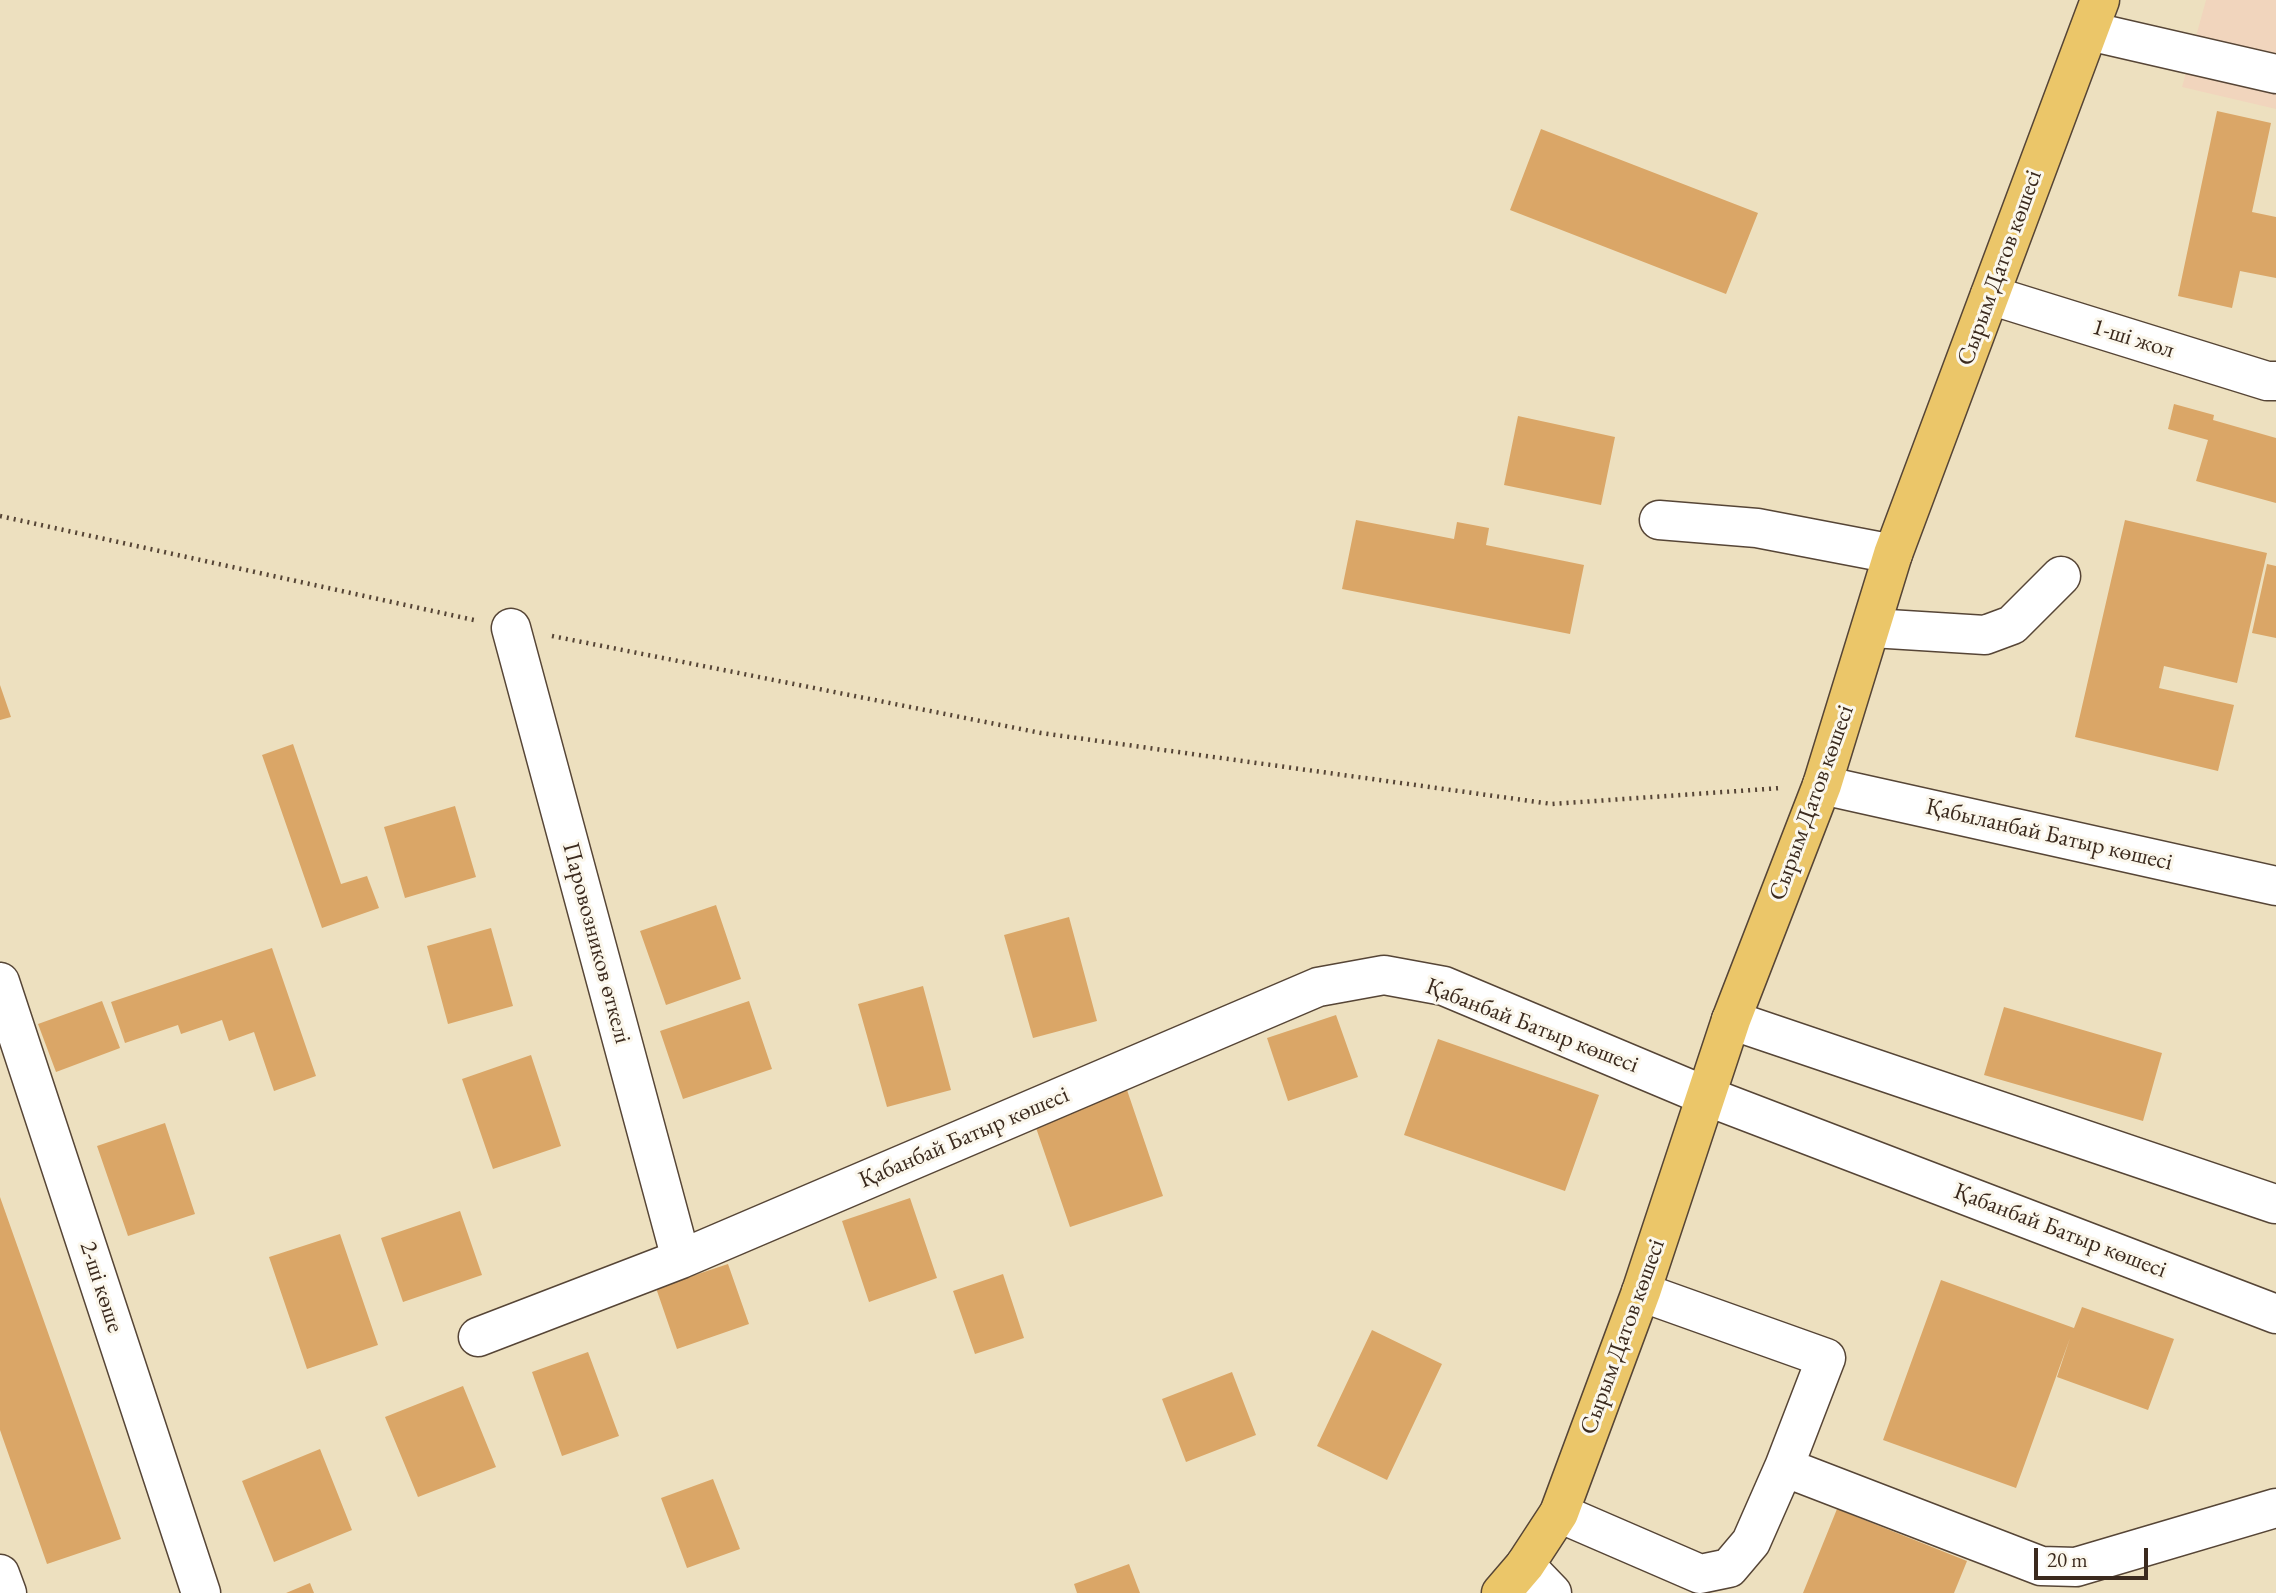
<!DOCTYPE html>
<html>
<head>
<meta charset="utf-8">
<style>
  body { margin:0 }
  #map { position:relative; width:2276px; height:1593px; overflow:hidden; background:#ede0bf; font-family:"EB Garamond",serif }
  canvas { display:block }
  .scale { position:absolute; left:2034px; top:1548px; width:114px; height:32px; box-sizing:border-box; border:4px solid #3b2a1e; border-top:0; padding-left:9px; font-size:21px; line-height:24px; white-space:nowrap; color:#3b2a1e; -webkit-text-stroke:5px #fbf7ec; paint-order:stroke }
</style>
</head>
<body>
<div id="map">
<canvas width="2276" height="1593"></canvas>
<div class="scale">20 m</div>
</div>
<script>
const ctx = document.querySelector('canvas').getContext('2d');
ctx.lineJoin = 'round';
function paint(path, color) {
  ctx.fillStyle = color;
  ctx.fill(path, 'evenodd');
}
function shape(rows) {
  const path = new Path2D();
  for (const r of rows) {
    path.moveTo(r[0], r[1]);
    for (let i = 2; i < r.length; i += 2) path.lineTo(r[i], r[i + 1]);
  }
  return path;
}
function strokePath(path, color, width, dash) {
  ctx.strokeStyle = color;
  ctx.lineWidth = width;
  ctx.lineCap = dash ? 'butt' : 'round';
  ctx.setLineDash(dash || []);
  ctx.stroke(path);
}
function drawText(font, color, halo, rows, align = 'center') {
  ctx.font = font + ' "EB Garamond",serif';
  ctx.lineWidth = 6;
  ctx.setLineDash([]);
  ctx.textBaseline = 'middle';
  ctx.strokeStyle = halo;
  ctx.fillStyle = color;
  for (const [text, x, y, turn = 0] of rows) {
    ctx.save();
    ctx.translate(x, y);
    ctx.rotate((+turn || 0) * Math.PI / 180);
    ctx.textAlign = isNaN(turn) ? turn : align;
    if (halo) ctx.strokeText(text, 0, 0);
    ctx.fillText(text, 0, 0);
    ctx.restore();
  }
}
paint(shape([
  [2206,0,2276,0,2276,109,2182,87]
]), '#f1d5bd');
paint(shape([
  [2217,111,2271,123,2252,212,2276,217,2276,278,2240,271,2232,308,2178,296],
  [1541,129,1758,213,1726,294,1510,210],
  [2174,404,2214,415,2213,420,2276,438,2276,503,2196,481,2208,440,2168,429],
  [1518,416,1615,437,1601,505,1504,485],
  [1356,520,1454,539,1457,522,1489,528,1486,545,1584,565,1570,634,1342,589],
  [2125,520,2267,553,2237,683,2164,666,2159,688,2234,705,2218,771,2075,737],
  [2267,564,2276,566,2276,638,2252,633],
  [0,685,11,717,0,720],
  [293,744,341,884,367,876,379,908,322,928,262,755],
  [455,806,476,877,405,898,384,827],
  [716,905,741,979,666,1005,640,931],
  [1069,917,1097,1021,1033,1038,1004,935],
  [491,928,513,1006,448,1024,427,946],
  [272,948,316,1076,274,1091,254,1032,229,1041,222,1020,181,1034,178,1025,125,1043,111,1002],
  [923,986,951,1090,887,1107,858,1004],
  [102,1001,120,1048,56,1072,38,1024],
  [749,1001,772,1069,683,1099,660,1031],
  [2004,1007,2162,1053,2143,1121,1984,1075],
  [1336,1015,1358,1077,1288,1101,1267,1038],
  [1438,1039,1599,1095,1565,1191,1404,1135],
  [531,1055,561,1146,493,1169,462,1079],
  [1126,1087,1163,1196,1070,1227,1033,1119],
  [165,1123,195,1214,128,1236,97,1146],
  [0,1197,121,1539,47,1564,0,1430],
  [910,1198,937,1278,869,1302,842,1221],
  [460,1211,482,1275,403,1302,381,1238],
  [340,1234,378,1345,307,1369,269,1257],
  [728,1264,749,1324,677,1349,656,1288],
  [1003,1274,1024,1338,975,1354,953,1291],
  [1941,1280,2074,1328,2082,1307,2174,1339,2148,1410,2057,1377,2070,1338,2016,1488,1883,1440],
  [1372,1330,1442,1364,1387,1480,1317,1446],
  [588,1352,619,1436,562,1456,532,1372],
  [1232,1372,1256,1435,1186,1462,1162,1399],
  [463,1386,496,1467,418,1497,385,1417],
  [320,1449,352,1530,274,1562,242,1481],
  [713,1479,740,1549,687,1568,661,1498],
  [1837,1509,1967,1561,1954,1593,1803,1593],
  [1129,1564,1140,1593,1077,1593,1074,1584],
  [310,1583,314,1593,286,1593]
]), '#daa667');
const minor = shape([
  [2089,31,2276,74],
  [1990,295,2267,381,2276,381],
  [1659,520,1757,528,1893,554],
  [511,628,681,1259],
  [1872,628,1985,635,2012,625,2061,576],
  [1822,785,2276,886],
  [0,982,201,1593],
  [1731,1020,2275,1204],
  [1641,1292,1826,1358,1784,1467],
  [478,1337,681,1259,1318,987,1384,975,1444,986,1706,1096,2276,1314],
  [1559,1513,1700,1574,1729,1568,1751,1542,1784,1467,2041,1566,2076,1567,2276,1508],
  [1525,1565,1552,1593],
  [0,1574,7,1593]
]);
const major = shape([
  [1501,1593,1525,1565,1559,1513,1641,1292,1731,1020,1822,785,1893,554,2100,0]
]);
strokePath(minor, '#564536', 41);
strokePath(major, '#564536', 41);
strokePath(shape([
  [0,516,474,620],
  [552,636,1041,733,1552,804,1781,788]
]), '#564536', 4.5, [2, 5]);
strokePath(minor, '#fff', 38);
strokePath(major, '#ebc669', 38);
drawText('24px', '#3b2a1e', '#fbf7ec', [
  ["Сырым Датов көшесі",2000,268,-70],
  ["1-ші жол",2133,339,17],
  ["Сырым Датов көшесі",1812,803,-70],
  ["Қабыланбай Батыр көшесі",2049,835,13],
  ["Паровозников өткелі",596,943,75],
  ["Қабанбай Батыр көшесі",1532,1026,21],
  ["Қабанбай Батыр көшесі",964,1138,-23],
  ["Қабанбай Батыр көшесі",2060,1231,21],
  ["2-ші көше",101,1287,72],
  ["Сырым Датов көшесі",1623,1337,-70]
]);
</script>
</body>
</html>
